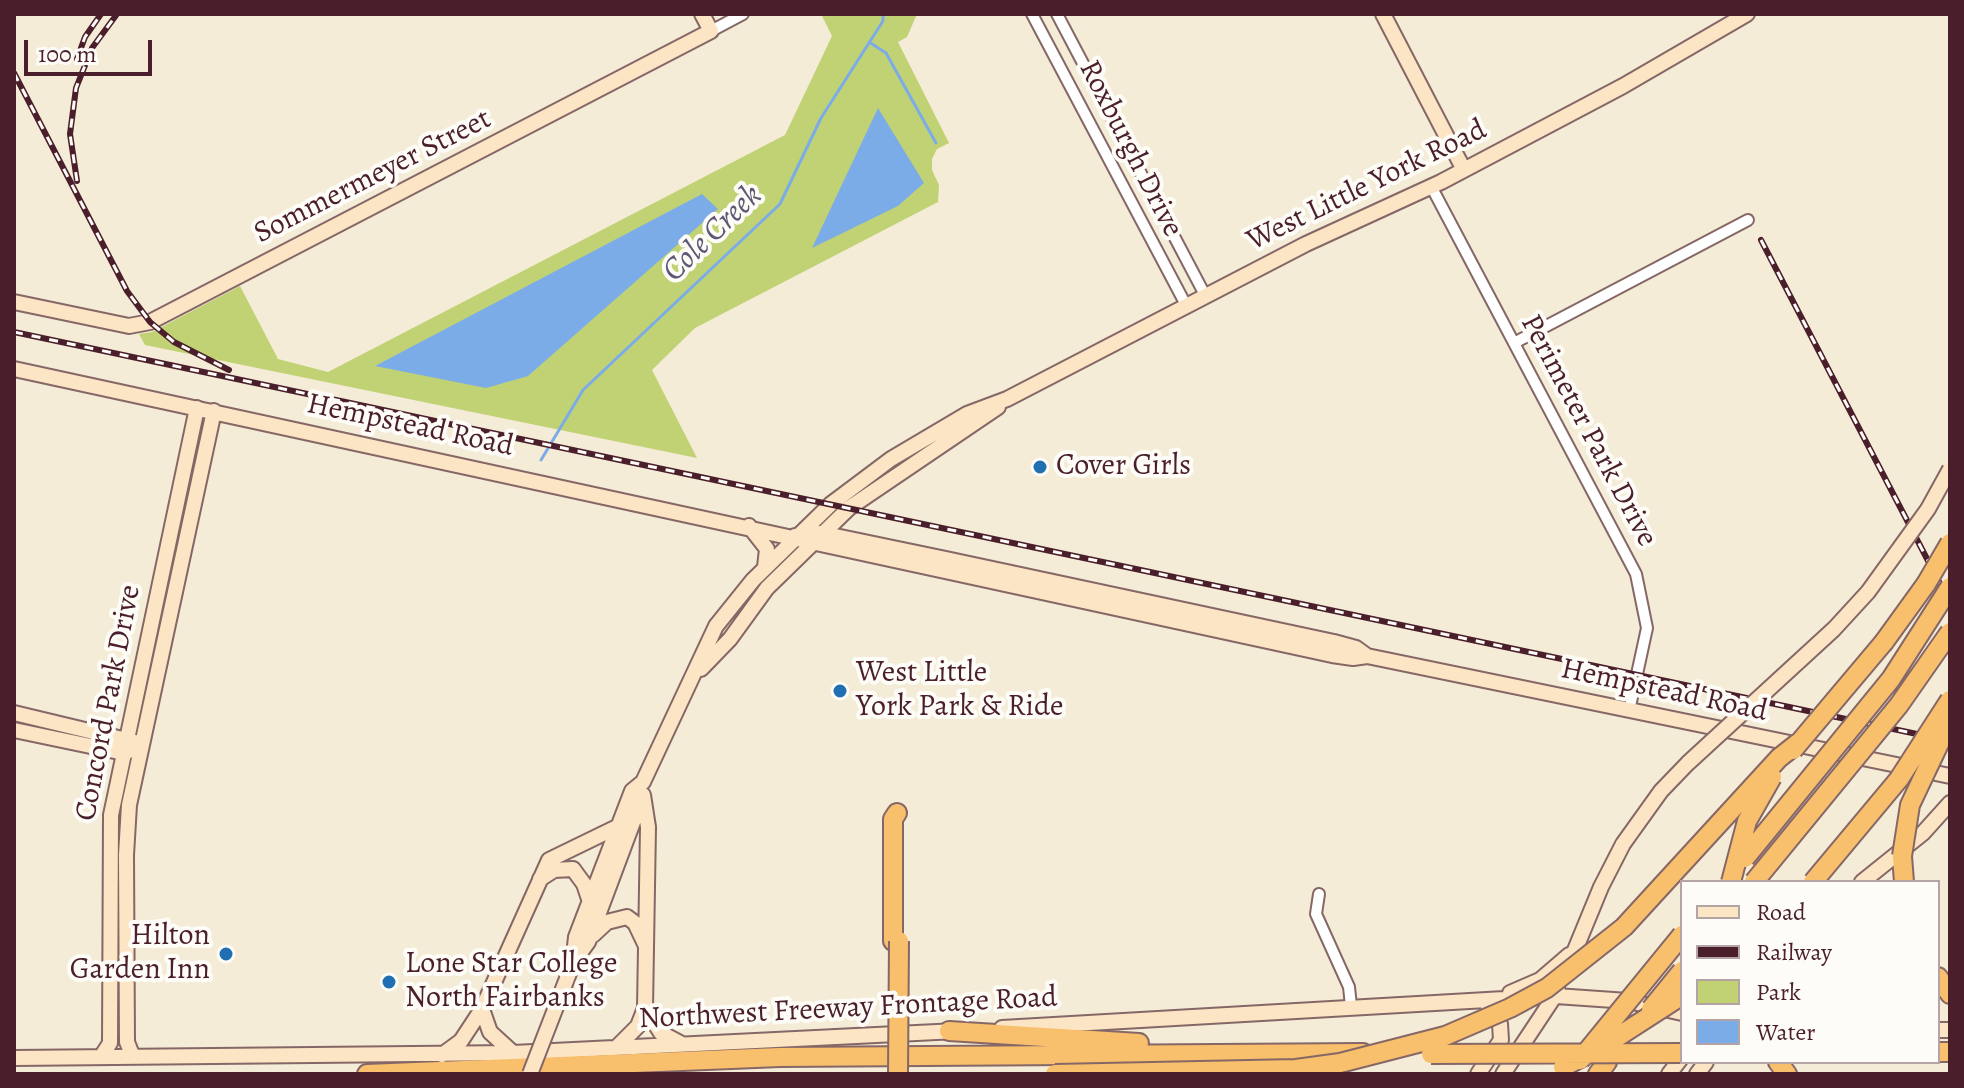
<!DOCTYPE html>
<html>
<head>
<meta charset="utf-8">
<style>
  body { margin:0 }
  #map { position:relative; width:1964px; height:1088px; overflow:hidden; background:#f4ecd6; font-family:Alegreya,serif }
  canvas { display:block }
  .frame { position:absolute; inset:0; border:16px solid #4a1f2b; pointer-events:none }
  .legend { position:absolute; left:1680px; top:880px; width:260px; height:184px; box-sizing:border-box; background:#fdfcf7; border:2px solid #b5a4a5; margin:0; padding:10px 14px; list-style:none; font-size:24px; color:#4a1f2b }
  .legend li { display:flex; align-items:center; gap:16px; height:40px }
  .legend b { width:40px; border:2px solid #b5a4a5 }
  .scale { position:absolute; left:24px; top:40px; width:128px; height:36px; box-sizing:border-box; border:4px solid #4a1f2b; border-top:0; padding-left:10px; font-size:24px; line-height:28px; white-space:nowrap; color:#4a1f2b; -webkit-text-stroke:6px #fdfcf7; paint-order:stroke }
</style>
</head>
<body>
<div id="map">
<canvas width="1964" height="1088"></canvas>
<div class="frame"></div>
<ul class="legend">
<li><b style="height:10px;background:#fce5c4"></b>Road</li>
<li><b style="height:10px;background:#4a1f2b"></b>Railway</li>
<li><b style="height:22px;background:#c1d275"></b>Park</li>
<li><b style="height:22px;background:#7cace7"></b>Water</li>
</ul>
<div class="scale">100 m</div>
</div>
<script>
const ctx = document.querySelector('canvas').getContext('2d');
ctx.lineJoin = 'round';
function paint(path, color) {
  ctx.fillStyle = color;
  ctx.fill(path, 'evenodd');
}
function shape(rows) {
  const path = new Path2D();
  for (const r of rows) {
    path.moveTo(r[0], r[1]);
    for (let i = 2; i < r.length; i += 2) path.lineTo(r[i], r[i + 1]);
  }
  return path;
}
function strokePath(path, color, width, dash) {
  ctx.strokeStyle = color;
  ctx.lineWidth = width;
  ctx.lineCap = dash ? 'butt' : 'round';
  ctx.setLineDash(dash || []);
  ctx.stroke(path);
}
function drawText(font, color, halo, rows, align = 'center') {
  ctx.font = font + ' Alegreya,serif';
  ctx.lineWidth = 8;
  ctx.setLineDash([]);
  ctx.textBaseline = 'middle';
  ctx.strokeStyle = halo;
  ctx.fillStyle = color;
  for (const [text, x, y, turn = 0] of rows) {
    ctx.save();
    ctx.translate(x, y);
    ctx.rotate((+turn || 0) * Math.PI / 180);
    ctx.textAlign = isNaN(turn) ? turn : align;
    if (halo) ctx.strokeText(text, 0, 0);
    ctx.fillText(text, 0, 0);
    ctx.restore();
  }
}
paint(shape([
  [821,14,917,14,907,37,898,42,949,143,937,149,932,159,932,170,939,185,938,202,695,328,652,370,697,458,145,345,139,334,152,332,240,286,278,359,328,372,785,135,832,36]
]), '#c1d275');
paint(shape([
  [878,108,924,183,898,206,812,248],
  [702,194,718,209,528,376,486,388,375,366]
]), '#7cace7');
strokePath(shape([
  [869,42,886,53,936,143],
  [541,460,583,390,780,204,821,118,883,21,883,14]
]), '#7cace7', 3);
const street = shape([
  [1032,14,1186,305],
  [1057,14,1205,295],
  [711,31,743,14],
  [1431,186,1636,574,1647,628,1629,711],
  [1514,343,1748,220],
  [1319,894,1316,914,1349,987,1351,1006]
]);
const secondary = shape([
  [1383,14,1464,170],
  [14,302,129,326,150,322,711,31,702,14],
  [14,369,1332,655,1353,658,1367,656,1950,776],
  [749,526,767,549,765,567],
  [795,536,821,533,946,559,1334,642,1356,648,1367,656],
  [701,669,730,639,767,588,849,508,998,407],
  [14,713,135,742],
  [14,730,124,753,131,750],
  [540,879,554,870,573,869,584,884,590,902],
  [1862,882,1923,833,1950,803],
  [593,935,607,922,627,917,635,923,645,944],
  [575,960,588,942,642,798],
  [573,963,576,937,632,791,643,782,716,626,753,580,831,504,891,459,967,414,1007,399,1306,244,1441,182,1623,86,1747,14],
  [1566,972,1601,887,1623,844],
  [1510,993,1540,980,1569,955],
  [645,1008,661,1033,680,1043],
  [482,1009,490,1032,513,1053],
  [1002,1028,1556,996,1628,1001,1682,1013],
  [1938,1030,1950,1030],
  [617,1047,638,1026,645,1008,648,827,643,795],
  [442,1055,461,1041,482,1009,549,860,619,826],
  [101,1057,110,1043,111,815,197,408],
  [133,1057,127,1042,126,855,129,805,214,411],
  [14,1058,513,1053,957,1031],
  [1478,1074,1501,1040,1500,1024,1488,1010],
  [1503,1074,1558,991],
  [1669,1074,1682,1057],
  [1697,1074,1706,1062]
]);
const highway = shape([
  [1884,642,1926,584],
  [1902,856,1904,882],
  [893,941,893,819,897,813],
  [1938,977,1950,994],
  [949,1031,1139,1043],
  [1938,1052,1950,1052],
  [1778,1062,1787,1074],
  [367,1074,780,1057,1363,1053],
  [1598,1074,1607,1062]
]);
strokePath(street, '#866767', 14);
strokePath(secondary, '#866767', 18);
strokePath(highway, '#866767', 22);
strokePath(street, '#fff', 10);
strokePath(secondary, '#fce5c4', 14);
strokePath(highway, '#f8bf6c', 18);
const rail = shape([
  [77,59,85,37,101,14],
  [14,73,127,291,150,322,174,342,229,370],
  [77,181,70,134,76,88,92,48,117,14],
  [1761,240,1950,603],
  [14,332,1950,741]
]);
strokePath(rail, '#4a1f2b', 6);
strokePath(rail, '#fdfcf7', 3, [9]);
const secondaryBridge = shape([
  [1623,844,1661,791,1688,763,1834,629,1868,592,1928,509,1950,469],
  [530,1074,573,963]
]);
const highwayBridge = shape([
  [1926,584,1950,543],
  [1793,750,1884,642],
  [1902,856,1910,805,1947,727],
  [1745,858,1891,679,1950,587],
  [1731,882,1747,821,1772,777],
  [1754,882,1899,705,1950,632],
  [1813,882,1899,779,1950,700],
  [1651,1009,1682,971],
  [1431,1054,1682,1053],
  [1580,1060,1682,935],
  [1563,1067,1605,1045,1681,996],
  [898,1074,899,941],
  [1055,1074,1296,1069,1340,1063,1445,1036,1510,1008,1547,988,1624,927,1779,758,1798,743]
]);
strokePath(secondaryBridge, '#866767', 18, []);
strokePath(highwayBridge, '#866767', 22, []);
strokePath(secondaryBridge, '#fce5c4', 14);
strokePath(highwayBridge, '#f8bf6c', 18);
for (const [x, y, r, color] of [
  [1040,467,8,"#1f6fb2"],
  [840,691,8,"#1f6fb2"],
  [226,954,8,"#1f6fb2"],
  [389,982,8,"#1f6fb2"]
]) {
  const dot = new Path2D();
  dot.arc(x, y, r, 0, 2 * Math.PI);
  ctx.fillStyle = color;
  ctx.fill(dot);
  strokePath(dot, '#fdfcf7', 3);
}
drawText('30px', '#4a1f2b', '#fdfcf7', [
  ["Roxburgh Drive",1130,149,63],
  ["Sommermeyer Street",373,177,-27],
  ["West Little York Road",1367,186,-26],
  ["Hempstead Road",410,426,12],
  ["Perimeter Park Drive",1588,431,62],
  ["Hempstead Road",1664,691,12],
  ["Concord Park Drive",109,703,-79],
  ["Northwest Freeway Frontage Road",848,1009,-3]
]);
drawText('30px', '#4a1f2b', '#fdfcf7', [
  ["Cover Girls",1056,467],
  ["West Little",856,674],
  ["York Park & Ride",856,708],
  ["Hilton",210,937,"right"],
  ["Garden Inn",210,971,"right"],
  ["Lone Star College",405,965],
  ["North Fairbanks",405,999]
], 'left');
drawText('italic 32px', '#5e5776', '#fdfcf7', [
  ["Cole Creek",713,234,-44]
]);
</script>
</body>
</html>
